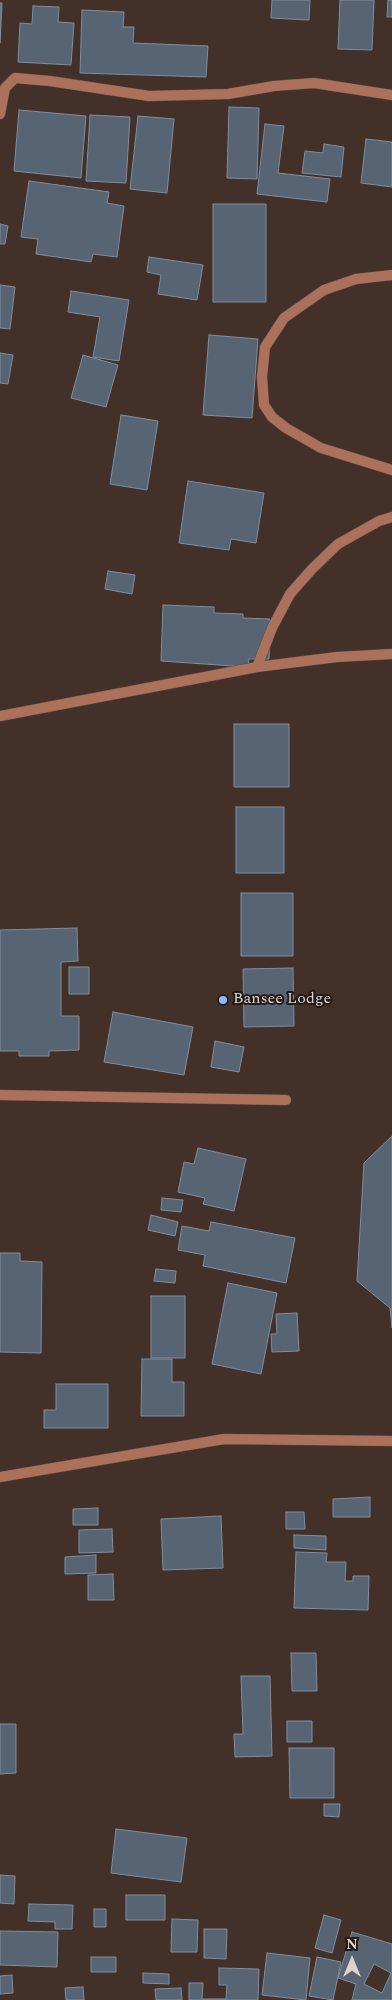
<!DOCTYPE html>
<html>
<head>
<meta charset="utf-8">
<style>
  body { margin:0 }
  #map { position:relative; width:392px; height:2000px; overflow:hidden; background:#433029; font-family:Spectral,serif }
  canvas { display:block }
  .north { position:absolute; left:327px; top:1935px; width:50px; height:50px; -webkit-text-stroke:4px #231a17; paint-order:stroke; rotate:0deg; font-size:14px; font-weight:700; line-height:20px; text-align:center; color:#ded2cd }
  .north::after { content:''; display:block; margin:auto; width:18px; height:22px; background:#ded2cd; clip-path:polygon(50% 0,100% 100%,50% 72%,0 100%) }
</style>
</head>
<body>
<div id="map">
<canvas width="392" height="2000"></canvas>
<div class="north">N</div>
</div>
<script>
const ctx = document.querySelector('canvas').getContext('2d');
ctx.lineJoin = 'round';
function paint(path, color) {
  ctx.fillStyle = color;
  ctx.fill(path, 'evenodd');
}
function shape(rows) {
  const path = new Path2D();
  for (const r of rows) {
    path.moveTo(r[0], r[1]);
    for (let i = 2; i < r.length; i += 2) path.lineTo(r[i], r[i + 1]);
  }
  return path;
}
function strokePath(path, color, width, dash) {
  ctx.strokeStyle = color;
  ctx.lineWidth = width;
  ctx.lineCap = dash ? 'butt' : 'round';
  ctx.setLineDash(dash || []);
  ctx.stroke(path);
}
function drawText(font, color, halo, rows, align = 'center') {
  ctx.font = font + ' Spectral,serif';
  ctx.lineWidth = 4;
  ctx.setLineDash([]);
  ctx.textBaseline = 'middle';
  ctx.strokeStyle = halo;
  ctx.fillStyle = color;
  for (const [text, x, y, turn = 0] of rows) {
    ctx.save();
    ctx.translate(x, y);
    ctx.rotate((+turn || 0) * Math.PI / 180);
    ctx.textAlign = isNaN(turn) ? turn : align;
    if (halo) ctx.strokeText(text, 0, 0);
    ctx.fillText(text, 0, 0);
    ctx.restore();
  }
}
const building = shape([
  [272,0,310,0,309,20,271,18,272,0],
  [340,0,374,0,372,50,338,49,340,0],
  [388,0,392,0,392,17,387,17,388,0],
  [0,3,2,3,0,43,0,3],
  [33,6,59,7,58,22,74,23,71,65,18,62,20,23,32,24,33,6],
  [82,10,124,12,123,27,134,27,133,43,208,46,206,77,80,73,82,10],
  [229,107,259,108,257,179,227,178,229,107],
  [19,110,86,116,81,178,14,171,19,110],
  [90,115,130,117,126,183,86,181,90,115],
  [138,116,174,119,167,193,130,189,138,116],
  [265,124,284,126,278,173,330,179,327,202,257,194,265,124],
  [366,139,392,142,392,187,361,183,366,139],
  [324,144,344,147,341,177,302,173,305,151,323,153,324,144],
  [29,181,109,192,107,203,124,206,117,257,93,254,91,262,36,254,38,239,21,237,29,181],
  [213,204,266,204,266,302,213,302,213,204],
  [0,224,8,226,5,244,0,244,0,224],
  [149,257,203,265,197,300,158,294,161,275,147,272,149,257],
  [0,285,15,287,10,329,0,328,0,285],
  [71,291,129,300,119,361,93,357,100,317,68,312,71,291],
  [209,335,258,339,252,418,203,415,209,335],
  [0,353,13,355,8,384,0,383,0,353],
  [83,355,118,365,106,407,71,398,83,355],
  [121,415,158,421,147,490,110,484,121,415],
  [188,481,264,493,256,543,231,539,229,550,179,543,188,481],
  [108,571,135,575,132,594,105,589,108,571],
  [163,605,214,607,214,613,243,614,243,618,270,619,269,659,249,659,248,667,161,661,163,605],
  [234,724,289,724,289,787,234,787,234,724],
  [236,807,284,807,284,873,236,873,236,807],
  [241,893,293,893,293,956,241,956,241,893],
  [77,928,78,961,61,962,61,1016,79,1016,79,1050,49,1051,49,1056,19,1056,19,1051,0,1051,0,930,77,928],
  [69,967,89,967,89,994,69,994,69,967],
  [293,968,294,1026,244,1027,243,969,293,968],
  [113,1012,193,1027,184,1075,104,1062,113,1012],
  [215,1041,244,1047,239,1072,211,1067,215,1041],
  [392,1136,392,1328,390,1308,357,1281,364,1163,392,1136],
  [198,1148,246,1159,234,1211,203,1204,205,1198,178,1192,184,1162,194,1164,198,1148],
  [162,1198,183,1200,181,1212,161,1210,162,1198],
  [151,1215,178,1222,175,1236,148,1230,151,1215],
  [211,1222,295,1238,286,1283,203,1266,205,1255,178,1250,182,1226,209,1231,211,1222],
  [0,1253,20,1253,20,1261,42,1262,41,1353,0,1352,0,1253],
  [156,1269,176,1271,175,1283,154,1281,156,1269],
  [228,1283,277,1293,261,1374,212,1364,228,1283],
  [151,1296,185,1296,185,1358,151,1358,151,1296],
  [297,1313,299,1351,272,1352,271,1334,277,1334,276,1314,297,1313],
  [142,1359,172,1359,172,1382,184,1382,184,1416,141,1416,142,1359],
  [56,1384,108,1384,108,1428,44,1428,44,1410,56,1410,56,1384],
  [370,1497,370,1517,333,1517,333,1499,370,1497],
  [98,1508,98,1525,73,1525,73,1509,98,1508],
  [286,1512,304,1512,305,1529,286,1529,286,1512],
  [221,1516,223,1568,163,1570,161,1519,221,1516],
  [112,1529,113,1552,79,1553,79,1530,112,1529],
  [294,1535,326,1536,326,1550,294,1548,294,1535],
  [296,1552,327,1553,326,1562,346,1562,345,1581,353,1581,353,1576,369,1576,368,1610,294,1608,296,1552],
  [96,1555,96,1573,65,1574,65,1557,96,1555],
  [113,1574,114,1600,88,1600,88,1575,113,1574],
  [291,1653,316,1653,317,1691,292,1691,291,1653],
  [241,1676,270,1676,272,1756,235,1757,234,1734,243,1734,241,1676],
  [287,1721,312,1721,312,1742,287,1742,287,1721],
  [0,1724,16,1724,16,1773,0,1774,0,1724],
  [289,1748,334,1748,334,1798,290,1798,289,1748],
  [324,1804,340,1804,339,1817,324,1816,324,1804],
  [116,1829,187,1838,181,1882,111,1873,116,1829],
  [0,1875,15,1876,14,1904,0,1903,0,1875],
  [126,1895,165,1895,165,1920,126,1920,126,1895],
  [29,1904,73,1905,72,1929,55,1929,55,1922,28,1921,29,1904],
  [94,1909,106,1909,106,1927,94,1927,94,1909],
  [324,1915,341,1920,332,1953,315,1948,324,1915],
  [172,1919,198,1920,197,1952,171,1952,172,1919],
  [204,1929,227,1929,226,1959,204,1958,204,1929],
  [0,1931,58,1932,57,1967,0,1965,0,1931],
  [352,1932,392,1944,392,2000,352,2000,356,1984,338,1978,352,1932],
  [374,1964,391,1973,382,1993,364,1984,374,1964],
  [267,1953,310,1958,306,2000,262,1995,267,1953],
  [91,1957,116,1957,116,1972,91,1972,91,1957],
  [317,1957,341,1962,333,2000,309,1996,317,1957],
  [219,1968,259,1969,258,2000,189,2000,189,1983,203,1983,202,1999,226,1999,227,1985,219,1985,219,1968],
  [143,1973,169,1974,169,1984,143,1983,143,1973],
  [12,1975,13,1993,0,1994,0,1976,12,1975],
  [83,1987,84,2000,66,2000,65,1988,83,1987],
  [181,1988,182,2000,156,2000,155,1989,181,1988]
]);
paint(building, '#576474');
strokePath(building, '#808e9f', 1);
const street = shape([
  [0,114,5,88,15,78,50,81,149,96,228,94,274,86,314,83,392,95],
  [392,275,356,279,324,290,284,318,265,347,262,377,264,405,272,417,286,428,321,448,392,470],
  [257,667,272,628,290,594,312,569,338,544,379,521,392,517],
  [0,716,257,667,337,657,392,654],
  [0,1095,286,1100],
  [0,1477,224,1439,392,1441]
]);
strokePath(street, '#5f4d47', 11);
strokePath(street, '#ac715a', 10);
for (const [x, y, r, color] of [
  [223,1000,5,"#87bbfb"]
]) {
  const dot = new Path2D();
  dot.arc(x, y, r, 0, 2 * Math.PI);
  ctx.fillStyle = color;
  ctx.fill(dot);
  strokePath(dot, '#231a17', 2);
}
drawText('16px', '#ded2cd', '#231a17', [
  ["Bansee Lodge",233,1000]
], 'left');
</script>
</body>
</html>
